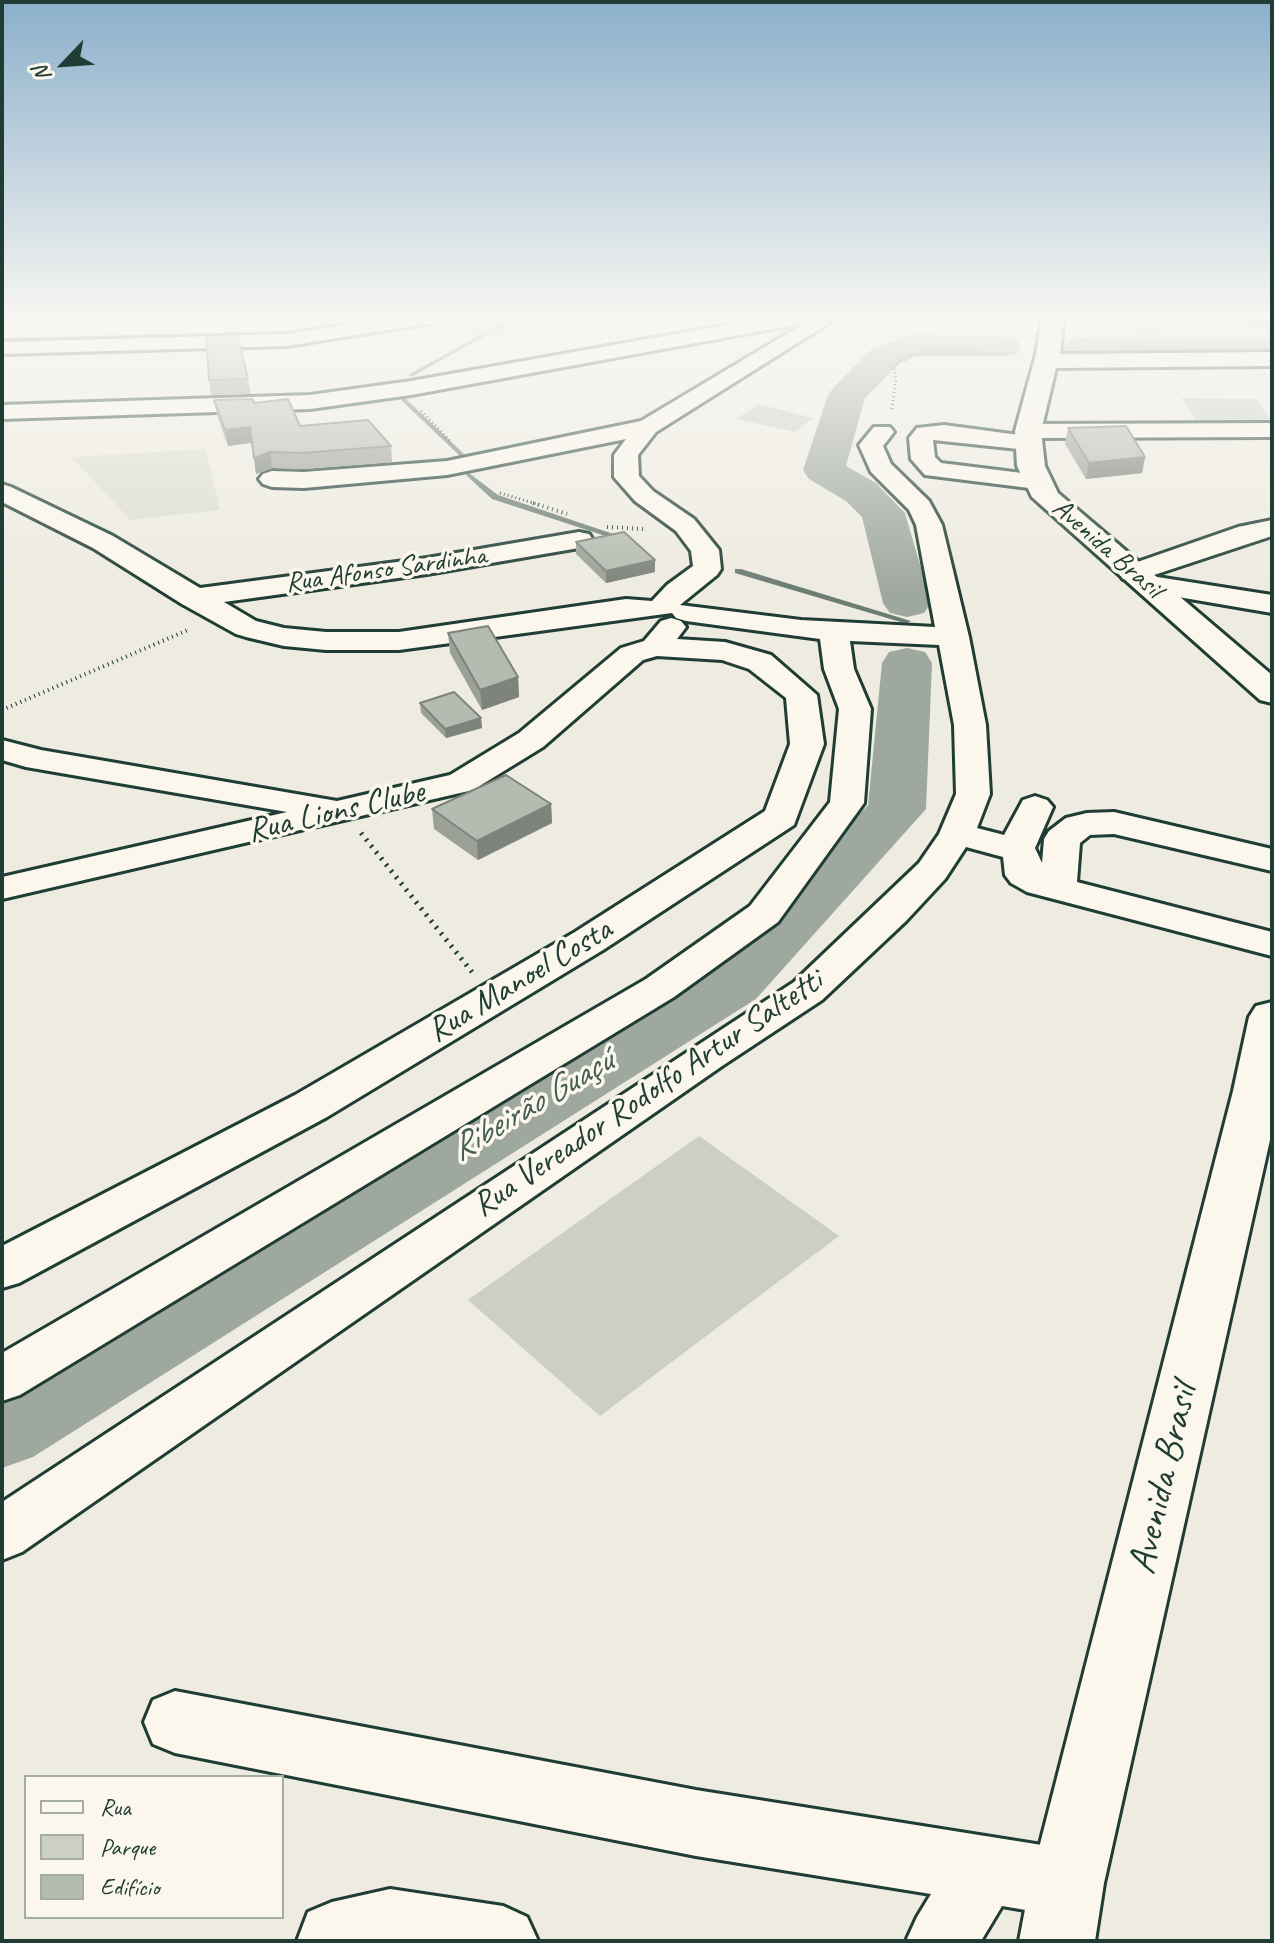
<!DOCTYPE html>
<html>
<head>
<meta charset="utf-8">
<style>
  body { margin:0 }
  #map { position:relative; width:1274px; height:1943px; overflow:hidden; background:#eeece1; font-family:Caveat,sans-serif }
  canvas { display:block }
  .frame { position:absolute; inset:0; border:4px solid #1f3d34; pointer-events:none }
  .legend { position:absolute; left:24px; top:1775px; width:260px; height:144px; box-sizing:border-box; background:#fbf7ec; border:2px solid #a3ada2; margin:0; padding:10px 14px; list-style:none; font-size:24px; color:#1f3d34 }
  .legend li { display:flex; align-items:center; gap:16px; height:40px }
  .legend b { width:40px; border:2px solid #a3ada2 }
  .north { position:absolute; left:24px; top:24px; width:80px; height:80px; -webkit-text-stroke:6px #fbf7ec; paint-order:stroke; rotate:245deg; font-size:22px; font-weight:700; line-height:32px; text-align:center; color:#1f3d34 }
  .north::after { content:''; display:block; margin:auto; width:28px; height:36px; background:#1f3d34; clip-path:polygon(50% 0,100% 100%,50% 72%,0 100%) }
</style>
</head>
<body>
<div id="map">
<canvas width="1274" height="1943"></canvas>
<div class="frame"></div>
<ul class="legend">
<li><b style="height:10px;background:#fbf7ec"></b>Rua</li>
<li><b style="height:22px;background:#cbcfc4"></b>Parque</li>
<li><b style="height:22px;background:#b4bbb0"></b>Edifício</li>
</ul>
<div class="north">N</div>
</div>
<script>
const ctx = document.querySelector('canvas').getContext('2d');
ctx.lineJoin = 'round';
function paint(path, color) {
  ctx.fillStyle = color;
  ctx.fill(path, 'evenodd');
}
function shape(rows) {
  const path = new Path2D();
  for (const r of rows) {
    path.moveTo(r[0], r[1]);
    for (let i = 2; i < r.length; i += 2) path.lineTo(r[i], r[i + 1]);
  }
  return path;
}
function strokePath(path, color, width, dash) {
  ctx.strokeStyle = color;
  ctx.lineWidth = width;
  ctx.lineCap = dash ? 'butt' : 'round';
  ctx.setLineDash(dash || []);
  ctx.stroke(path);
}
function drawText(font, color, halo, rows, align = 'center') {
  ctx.font = font + ' Caveat,sans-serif';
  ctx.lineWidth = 7;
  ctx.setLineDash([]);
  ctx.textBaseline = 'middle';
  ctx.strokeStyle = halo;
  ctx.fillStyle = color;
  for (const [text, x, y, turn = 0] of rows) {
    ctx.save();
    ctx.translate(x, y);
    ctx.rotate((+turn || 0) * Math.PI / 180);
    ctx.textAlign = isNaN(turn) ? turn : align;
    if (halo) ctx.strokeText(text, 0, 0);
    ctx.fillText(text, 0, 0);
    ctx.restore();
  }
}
paint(shape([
  [206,449,220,510,130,520,72,457]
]), '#ddddd2');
paint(shape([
  [307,317,315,320,34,327,47,318],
  [477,317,548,317,556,325,475,338,454,321],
  [1084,317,1164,319,1165,336,1084,332],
  [1181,398,1256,399,1272,421,1197,421],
  [759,404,813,418,795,432,736,419],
  [699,1136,839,1236,600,1416,468,1300]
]), '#cbcfc4');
paint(shape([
  [387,317,399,317,357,325,354,323,387,317],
  [503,322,505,325,413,376,408,375,503,322],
  [303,331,303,333,301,334,2,342,2,338,303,331],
  [402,399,406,399,464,454,464,456,460,456,402,401,402,399],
  [469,473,498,495,628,539,621,541,492,499,467,476,466,475,469,473],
  [735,569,741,569,911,621,907,623,904,623,735,573,735,569]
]), '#6c7d74');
paint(shape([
  [910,335,1004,336,1016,339,1021,346,1016,353,1004,356,916,356,899,364,865,398,846,466,876,483,905,513,931,603,924,613,907,617,890,613,883,603,862,517,846,501,809,479,803,470,828,395,834,387,873,348,910,335],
  [1272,337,1272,359,1079,360,1067,356,1061,349,1067,342,1079,338,1272,337],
  [907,648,925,652,932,663,926,809,756,999,33,1457,2,1468,2,1384,708,969,868,805,882,663,889,652,907,648]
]), '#9fa89f');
const minor = shape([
  [395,317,442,317,432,323,286,346,2,354,2,342,286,334,395,317],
  [771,317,819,317,829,323,656,432,638,455,639,476,653,491,694,519,719,550,721,569,717,575,680,605,801,620,935,627,916,525,909,510,871,472,859,445,874,427,890,427,894,432,883,446,891,464,929,501,942,525,969,637,986,725,990,794,977,828,1004,835,1023,800,1035,796,1047,800,1053,807,1035,848,1042,863,1044,839,1049,831,1066,818,1087,813,1114,812,1272,849,1272,871,1114,834,1090,835,1080,843,1077,882,1272,932,1272,956,1027,892,1011,883,1005,875,1003,857,966,847,945,879,906,921,822,1000,722,1066,22,1552,2,1560,2,1502,794,982,919,863,939,834,956,794,954,725,939,645,850,641,854,669,871,709,864,803,778,922,674,997,20,1395,2,1401,2,1353,646,979,750,906,830,802,839,709,824,669,820,639,686,621,676,618,672,613,399,650,326,650,284,646,246,637,236,634,182,604,93,548,2,502,2,484,11,487,113,536,200,588,427,558,579,532,589,534,593,540,589,546,579,548,427,574,224,602,256,621,284,628,326,632,399,632,626,599,652,601,667,585,693,566,691,551,676,531,635,501,614,477,614,455,626,439,447,475,304,488,272,487,263,484,259,479,263,474,272,471,304,472,447,461,641,421,805,323,411,395,310,409,2,419,2,405,310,395,411,381,771,317],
  [1272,423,1272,437,1037,438,1040,443,1037,448,1028,450,933,440,935,457,941,463,1046,476,1050,481,1046,486,1037,489,925,475,911,459,909,438,917,428,944,425,1019,435,1016,431,1020,426,1028,424,1272,423],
  [1272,520,1272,536,1151,576,1272,595,1272,613,1137,590,1133,584,1135,581,1123,579,1119,573,1123,567,1238,527,1272,520],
  [671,618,681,621,686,627,677,639,725,642,771,655,817,695,824,744,794,825,603,950,327,1117,19,1283,2,1288,2,1246,295,1095,575,932,765,811,790,744,786,698,749,669,722,660,657,656,643,660,543,747,473,790,2,899,2,877,287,812,26,767,2,760,2,740,41,750,337,801,450,775,519,733,621,648,644,641,661,621,671,618],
  [175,1691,696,1790,1067,1849,1091,1859,1101,1883,1091,1907,1067,1917,1002,1906,981,1941,906,1941,917,1917,931,1894,696,1856,175,1753,153,1744,144,1722,153,1700,175,1691],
  [390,1889,503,1906,527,1917,538,1941,297,1941,308,1912,332,1902,390,1889]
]);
const major = shape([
  [1042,317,1064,317,1060,354,1272,352,1272,366,1056,368,1041,431,1045,466,1058,493,1272,675,1272,703,1260,700,1032,497,1017,466,1015,431,1036,354,1042,317],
  [1272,1002,1272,1131,1104,1883,1095,1941,1019,1941,1030,1883,1233,1091,1249,1017,1256,1006,1272,1002]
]);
strokePath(minor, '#1f3d34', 6);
strokePath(major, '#1f3d34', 6);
strokePath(shape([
  [892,409,896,378,893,366,908,357,929,352,1019,354],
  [421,411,450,441],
  [500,493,540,505]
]), '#1f3d34', 3, [1, 3]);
strokePath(shape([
  [533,503,567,514],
  [607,527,644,529],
  [2,710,188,630]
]), '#1f3d34', 4, [1, 4]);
strokePath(shape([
  [361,833,472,972]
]), '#1f3d34', 5, [2, 6]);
paint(minor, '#fbf7ec');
paint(major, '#fbf7ec');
paint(shape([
  [1165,317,1272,317,1272,331],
  [248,379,251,394,211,395,209,380],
  [214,400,254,403,300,426,391,446,392,462,304,469,272,468,256,474,252,443,228,446,217,415],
  [1068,428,1145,457,1142,473,1086,479,1065,444],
  [576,542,655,560,655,572,606,583,576,554],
  [448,633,518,677,519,697,482,710,450,653],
  [420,703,481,718,482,728,446,738,421,713],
  [551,804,552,823,478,860,434,829,432,809]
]), '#9ba197');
paint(shape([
  [250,427,252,442,228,446,225,430],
  [270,452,272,468,256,474,254,458],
  [1145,457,1142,473,1086,479,1089,463],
  [655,560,655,572,606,583,606,571],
  [518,677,519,697,482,710,480,690],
  [481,718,482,728,446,738,445,729],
  [551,804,552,823,478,860,477,841]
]), '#7e837b');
const building = shape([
  [1234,317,1272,317,1272,322,1234,317],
  [238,336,248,379,209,380,206,337,238,336],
  [253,399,254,403,288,399,300,426,368,420,391,446,302,453,270,452,254,458,250,427,225,430,214,400,253,399],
  [1126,426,1145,457,1089,463,1068,428,1126,426],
  [624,532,655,560,606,571,576,542,624,532],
  [488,626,518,677,480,690,448,633,488,626],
  [454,692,481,718,445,729,420,703,454,692],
  [506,775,551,804,477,841,432,809,506,775]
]);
paint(building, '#b4bbb0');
strokePath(building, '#7e837b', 2);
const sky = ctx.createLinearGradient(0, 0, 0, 589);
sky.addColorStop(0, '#8bafcb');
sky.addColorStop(0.54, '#f7f6f2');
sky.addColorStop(1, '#f7f6f200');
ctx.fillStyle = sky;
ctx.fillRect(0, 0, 1274, 589);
drawText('28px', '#1f3d34', '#fbf7ec', [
  ["Avenida Brasil",1107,549,41],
  ["Rua Afonso Sardinha",386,570,-8]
]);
drawText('34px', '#1f3d34', '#fbf7ec', [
  ["Rua Lions Clube",336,812,-13],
  ["Rua Manoel Costa",520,981,-31],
  ["Rua Vereador Rodolfo Artur Saltetti",648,1094,-34]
]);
drawText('italic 36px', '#455d54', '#fbf7ec', [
  ["Ribeirão Guaçú",532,1106,-31]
]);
drawText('40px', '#1f3d34', '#fbf7ec', [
  ["Avenida Brasil",1164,1479,-77]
]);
</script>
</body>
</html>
